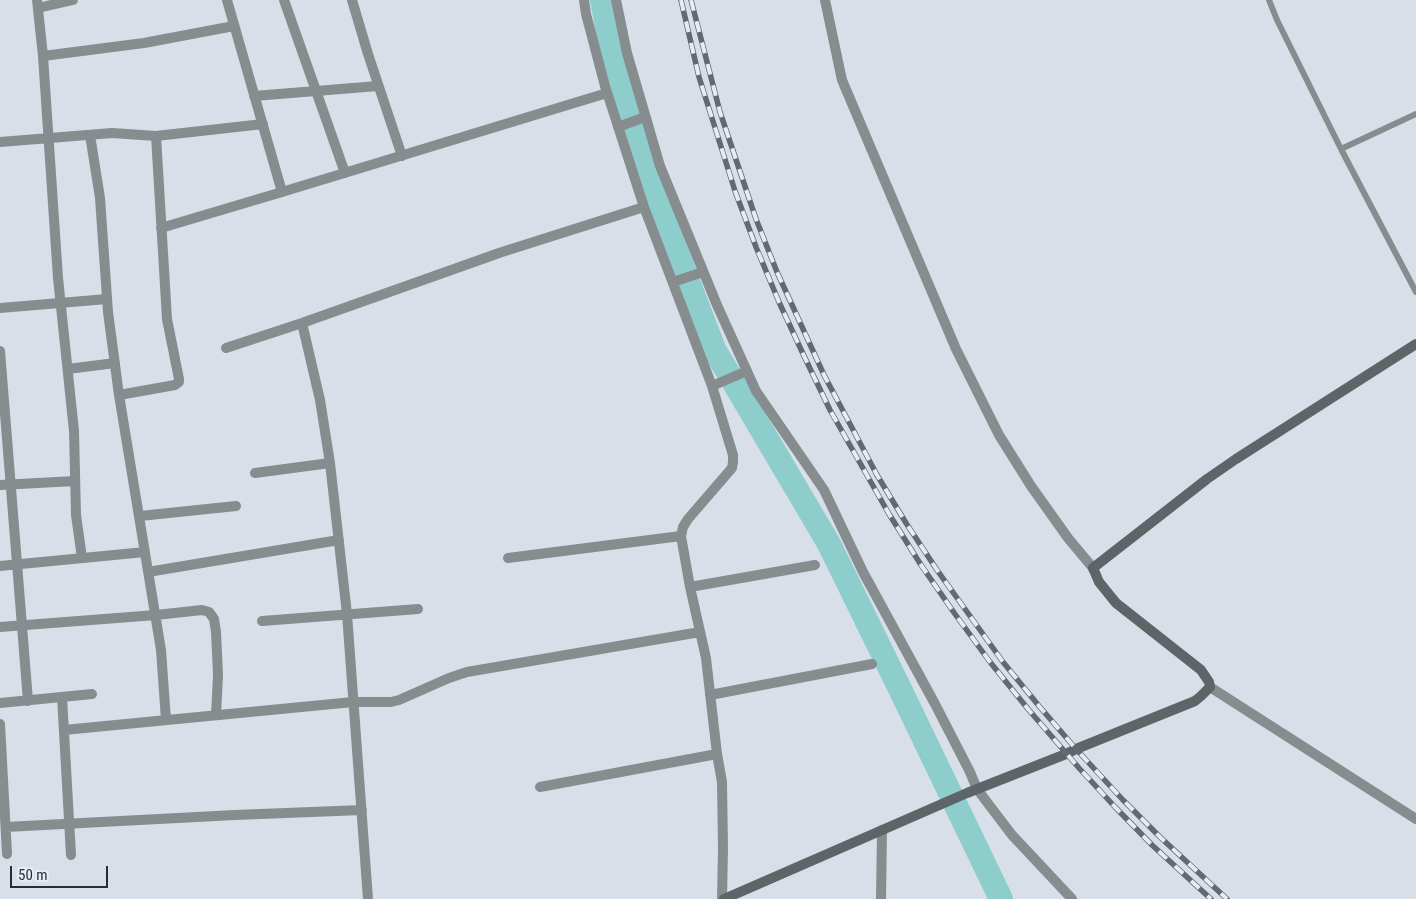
<!DOCTYPE html>
<html>
<head>
<meta charset="utf-8">
<style>
  body { margin:0 }
  #map { position:relative; width:1416px; height:899px; overflow:hidden; background:#d8dfe8; font-family:"Roboto Condensed",sans-serif }
  canvas { display:block }
  .scale { position:absolute; left:10px; top:866px; width:98px; height:22px; box-sizing:border-box; border:2px solid #2a2c30; border-top:0; padding-left:6px; font-size:15px; line-height:18px; white-space:nowrap; color:#2a2c30; -webkit-text-stroke:4px #e5ecf5; paint-order:stroke }
</style>
</head>
<body>
<div id="map">
<canvas width="1416" height="899"></canvas>
<div class="scale">50 m</div>
</div>
<script>
const ctx = document.querySelector('canvas').getContext('2d');
ctx.lineJoin = 'round';
function shape(rows) {
  const path = new Path2D();
  for (const r of rows) {
    path.moveTo(r[0], r[1]);
    for (let i = 2; i < r.length; i += 2) path.lineTo(r[i], r[i + 1]);
  }
  return path;
}
function strokePath(path, color, width, dash) {
  ctx.strokeStyle = color;
  ctx.lineWidth = width;
  ctx.lineCap = dash ? 'butt' : 'round';
  ctx.setLineDash(dash || []);
  ctx.stroke(path);
}
strokePath(shape([
  [602,0,610,43,649,179,714,349,829,544,900,689,1001,899]
]), '#8dcecd', 24);
strokePath(shape([
  [1269,0,1277,20,1341,149,1416,292],
  [1341,149,1416,114]
]), '#878c8e', 6);
strokePath(shape([
  [37,0,43,56,58,278,74,431,76,515,82,558],
  [227,0,282,192],
  [284,0,345,173],
  [352,0,368,54,402,156],
  [584,0,586,14,605,86,644,207,712,386,733,455,733,462,732,468,688,519,683,527,681,536,690,587,706,658,717,754,722,782,723,849,722,899],
  [616,0,627,53,660,166,717,305,756,391,824,490,863,572,935,704,970,772,977,789,1012,835,1072,899],
  [825,0,842,80,956,349,999,435,1031,486,1068,538,1093,568],
  [38,8,73,0],
  [43,56,144,43,234,26],
  [254,96,378,86],
  [618,127,645,117],
  [90,135,100,198,108,312,119,395,161,650,166,720],
  [0,142,112,133,156,136,263,124],
  [161,228,282,192,607,93],
  [673,282,703,272],
  [0,308,107,299],
  [302,323,320,400,330,463,347,614,368,899],
  [226,348,302,323,502,252,644,207],
  [0,351,28,701],
  [68,369,115,363],
  [712,386,747,371],
  [119,395,175,385,179,382,179,379,167,319,156,136],
  [255,473,330,463],
  [0,485,75,481],
  [140,516,236,506],
  [508,558,681,536],
  [0,566,145,552],
  [148,572,339,540],
  [690,587,815,565],
  [262,621,418,609],
  [0,627,156,615,202,610,209,612,214,619,216,632,218,675,216,715],
  [1210,687,1416,819],
  [710,695,872,664],
  [62,697,71,855],
  [0,703,92,694],
  [0,724,7,854],
  [64,730,353,702,391,702,399,700,449,678,467,672,700,632],
  [540,787,717,754],
  [6,827,235,815,362,810],
  [881,899,882,830]
]), '#878c8e', 10);
strokePath(shape([
  [724,899,967,793,1066,754,1076,749,1195,701,1201,696,1210,687,1209,682,1201,670,1116,603,1099,582,1093,568,1207,479,1236,459,1416,344]
]), '#5e6568', 10);
const rail = shape([
  [681,0,699,77,735,191,756,247,779,302,804,356,830,410,889,514,921,565,955,614,990,662,1028,709,1079,768,1115,807,1152,845,1211,899],
  [691,0,720,112,756,219,777,272,824,375,877,475,906,523,937,570,1003,662,1039,706,1076,749,1123,800,1160,837,1227,899]
]);
strokePath(rail, '#65686e', 5.5);
strokePath(rail, '#e5ecf5', 4, [11]);
</script>
</body>
</html>
